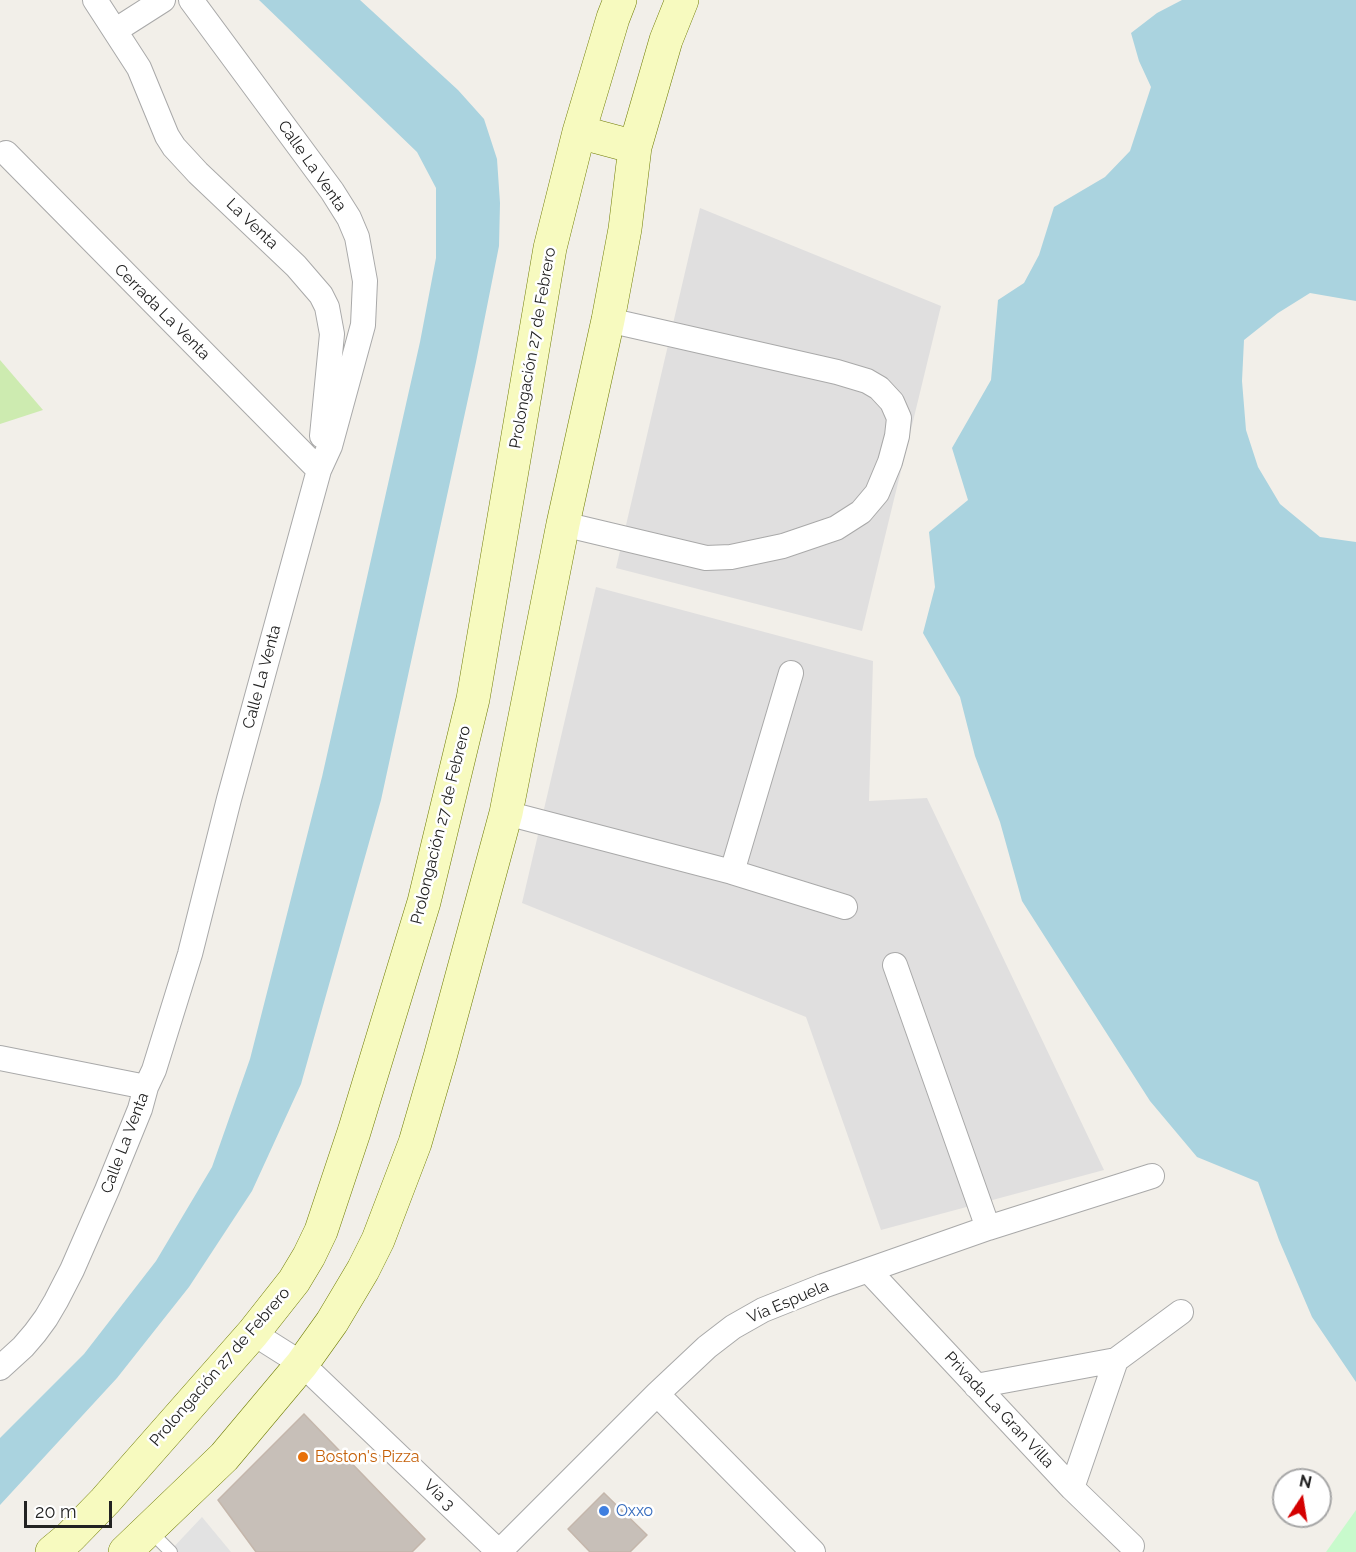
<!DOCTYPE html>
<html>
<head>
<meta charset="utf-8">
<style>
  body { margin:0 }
  #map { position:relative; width:1356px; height:1552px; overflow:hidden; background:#f2efe9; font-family:Raleway,sans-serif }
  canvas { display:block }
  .north { position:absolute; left:1272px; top:1468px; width:60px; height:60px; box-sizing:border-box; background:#fff; border:2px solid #a7a7a7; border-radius:50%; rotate:12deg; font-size:16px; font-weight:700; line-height:24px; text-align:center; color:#222 }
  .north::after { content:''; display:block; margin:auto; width:21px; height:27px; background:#d40000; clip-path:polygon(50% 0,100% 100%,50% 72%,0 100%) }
  .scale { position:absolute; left:24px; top:1501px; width:88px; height:27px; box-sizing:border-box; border:3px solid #222; border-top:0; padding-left:8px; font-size:18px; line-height:21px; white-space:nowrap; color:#222; -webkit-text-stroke:4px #fff; paint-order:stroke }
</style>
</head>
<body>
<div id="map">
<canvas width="1356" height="1552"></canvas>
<div class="north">N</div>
<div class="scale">20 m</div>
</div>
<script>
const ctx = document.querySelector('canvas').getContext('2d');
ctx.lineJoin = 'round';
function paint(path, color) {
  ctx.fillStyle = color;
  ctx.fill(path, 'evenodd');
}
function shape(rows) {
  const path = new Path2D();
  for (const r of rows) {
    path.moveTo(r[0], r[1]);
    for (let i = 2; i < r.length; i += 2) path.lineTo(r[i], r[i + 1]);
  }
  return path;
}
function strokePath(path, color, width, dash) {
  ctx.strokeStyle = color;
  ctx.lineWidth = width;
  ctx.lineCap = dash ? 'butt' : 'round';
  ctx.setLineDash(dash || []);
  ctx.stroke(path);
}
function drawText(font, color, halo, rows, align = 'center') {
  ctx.font = font + ' Raleway,sans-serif';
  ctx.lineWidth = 5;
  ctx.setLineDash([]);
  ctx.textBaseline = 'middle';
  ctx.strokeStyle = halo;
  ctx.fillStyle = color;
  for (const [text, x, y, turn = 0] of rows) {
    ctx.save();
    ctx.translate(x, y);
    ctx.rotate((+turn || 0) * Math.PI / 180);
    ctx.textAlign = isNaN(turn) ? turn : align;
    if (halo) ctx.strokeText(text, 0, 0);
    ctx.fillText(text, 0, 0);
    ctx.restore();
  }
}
paint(shape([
  [700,208,941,306,862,631,616,568],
  [596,587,873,661,869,801,927,798,1104,1170,881,1230,806,1017,522,903]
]), '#e0dfdf');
paint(shape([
  [0,360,43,410,0,424]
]), '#cdebb0');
paint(shape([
  [1356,1510,1356,1552,1326,1552]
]), '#c8facc');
paint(shape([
  [202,1517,231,1552,169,1552]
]), '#e2e2e2');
paint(shape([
  [259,0,360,0,458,90,484,119,497,159,500,203,499,246,476,362,381,800,301,1084,252,1191,189,1287,117,1378,0,1505,0,1438,84,1354,156,1261,212,1167,250,1059,322,777,420,342,436,258,436,188,417,152],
  [1182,0,1356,0,1356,301,1310,293,1278,313,1244,340,1242,381,1246,430,1258,467,1280,504,1320,537,1356,542,1356,1382,1312,1317,1279,1240,1258,1182,1197,1157,1150,1101,1022,901,1000,822,975,756,960,697,923,633,935,587,929,532,968,500,952,448,991,380,998,300,1024,283,1039,255,1054,207,1105,177,1130,151,1151,87,1139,61,1131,33,1157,13]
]), '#aad3df');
const building = shape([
  [304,1414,425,1539,412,1552,256,1552,218,1500,304,1414],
  [604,1493,647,1535,630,1552,590,1552,568,1529,604,1493]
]);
paint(building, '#c7bfb8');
strokePath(building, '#c4b6ab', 1.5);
const lane = shape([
  [149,1530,171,1552]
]);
const street = shape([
  [95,0,139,68,167,136,174,147,198,173,296,266,321,295,327,307,332,334,322,436],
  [116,30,163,0],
  [6,153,319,470],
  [563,524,706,558,731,557,783,546,836,528,861,512,877,493,890,462,897,436,899,418,892,402,879,388,867,381,837,372,608,320],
  [506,813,732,872,845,907],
  [732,872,791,673],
  [895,965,988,1228],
  [0,1058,146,1087],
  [869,1271,1072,1488,1132,1546],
  [253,1333,302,1364,499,1552],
  [0,1368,23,1347,35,1333,46,1318,56,1301,72,1270,107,1190,140,1109,146,1087,154,1070,190,954,229,799,319,470,330,446,363,325,365,281,357,237,349,218,332,191,191,0],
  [976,1386,1116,1360,1181,1312],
  [657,1394,813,1552],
  [1072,1488,1116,1360],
  [499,1552,657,1394,707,1347,733,1327,763,1310,823,1286,988,1228,1152,1176]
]);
const secondary = shape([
  [579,132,635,147],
  [52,1552,70,1537,105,1501,253,1333,294,1281,309,1256,321,1231,354,1132,424,902,473,699,550,248,579,132,613,18,620,0],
  [125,1552,224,1457,302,1364,332,1322,363,1270,378,1240,415,1143,440,1057,506,813,563,524,608,320,625,229,635,147,666,40,682,0]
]);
strokePath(lane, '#a9a9a9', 14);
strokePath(street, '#a9a9a9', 26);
strokePath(secondary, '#707d05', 34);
strokePath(lane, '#fff', 12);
strokePath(street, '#fff', 24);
strokePath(secondary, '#f7fabf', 33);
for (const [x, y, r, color] of [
  [303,1457,6,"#e8710a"],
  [604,1511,6,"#3f7fe0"]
]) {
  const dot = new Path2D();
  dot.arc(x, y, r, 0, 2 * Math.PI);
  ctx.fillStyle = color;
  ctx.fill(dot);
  strokePath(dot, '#fff', 2);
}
drawText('16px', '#222', '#fff', [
  ["Calle La Venta",312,166,55],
  ["La Venta",252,224,44],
  ["Cerrada La Venta",162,312,45],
  ["Prolongación 27 de Febrero",533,348,-80],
  ["Calle La Venta",262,677,-75],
  ["Prolongación 27 de Febrero",441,825,-76],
  ["Calle La Venta",125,1143,-69],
  ["Vía Espuela",788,1302,-23],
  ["Prolongación 27 de Febrero",220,1367,-49],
  ["Privada La Gran Villa",999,1410,47],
  ["Vía 3",439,1495,44]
]);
drawText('16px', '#c56008', '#fff', [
  ["Boston's Pizza",315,1457]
], 'left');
drawText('16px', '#366cbe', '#fff', [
  ["Oxxo",616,1511]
], 'left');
</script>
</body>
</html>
